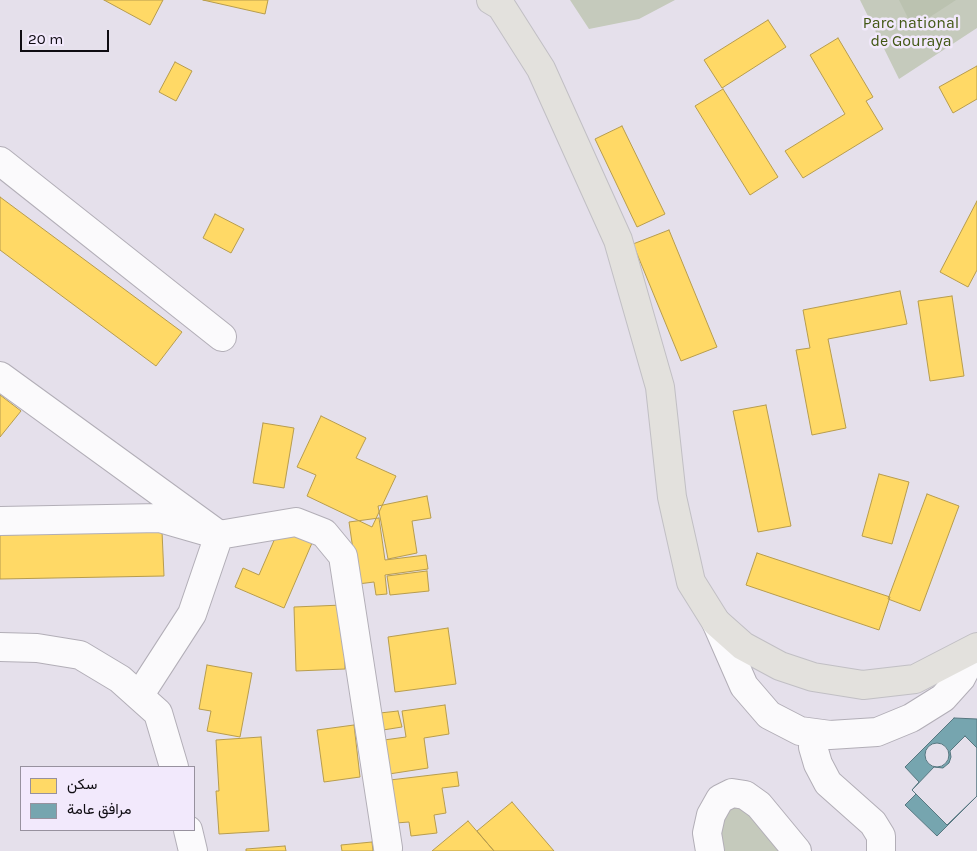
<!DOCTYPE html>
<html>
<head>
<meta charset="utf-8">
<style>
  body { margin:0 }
  #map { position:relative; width:977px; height:851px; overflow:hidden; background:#e5e0eb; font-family:Karla,Vazirmatn,sans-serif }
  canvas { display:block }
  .legend { position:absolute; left:20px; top:766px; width:175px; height:65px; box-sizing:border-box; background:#f2e9fc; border:1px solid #97919e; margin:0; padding:6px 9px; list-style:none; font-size:15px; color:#0f0c12 }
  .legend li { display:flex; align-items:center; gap:10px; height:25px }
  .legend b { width:25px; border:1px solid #97919e }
  .scale { position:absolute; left:20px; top:30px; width:89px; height:22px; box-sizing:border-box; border:2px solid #0f0c12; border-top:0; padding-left:6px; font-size:15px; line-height:18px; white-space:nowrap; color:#0f0c12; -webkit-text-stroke:4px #f2e9fc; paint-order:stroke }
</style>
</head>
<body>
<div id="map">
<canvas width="977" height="851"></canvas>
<ul class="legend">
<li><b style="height:14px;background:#ffd966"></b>سكن</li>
<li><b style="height:14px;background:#76a5af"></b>مرافق عامة</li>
</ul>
<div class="scale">20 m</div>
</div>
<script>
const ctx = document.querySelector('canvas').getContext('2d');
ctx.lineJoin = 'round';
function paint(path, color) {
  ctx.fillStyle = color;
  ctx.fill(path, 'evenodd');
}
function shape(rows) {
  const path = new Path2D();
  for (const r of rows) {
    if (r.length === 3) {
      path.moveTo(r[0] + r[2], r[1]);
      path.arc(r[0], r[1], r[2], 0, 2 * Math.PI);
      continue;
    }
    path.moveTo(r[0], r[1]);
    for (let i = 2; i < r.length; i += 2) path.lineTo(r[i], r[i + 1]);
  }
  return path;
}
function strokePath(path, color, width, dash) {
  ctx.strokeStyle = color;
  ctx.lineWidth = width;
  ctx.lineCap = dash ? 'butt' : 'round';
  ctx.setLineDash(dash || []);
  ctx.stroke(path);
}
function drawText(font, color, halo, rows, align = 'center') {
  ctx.font = font + ' Karla,sans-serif';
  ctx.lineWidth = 5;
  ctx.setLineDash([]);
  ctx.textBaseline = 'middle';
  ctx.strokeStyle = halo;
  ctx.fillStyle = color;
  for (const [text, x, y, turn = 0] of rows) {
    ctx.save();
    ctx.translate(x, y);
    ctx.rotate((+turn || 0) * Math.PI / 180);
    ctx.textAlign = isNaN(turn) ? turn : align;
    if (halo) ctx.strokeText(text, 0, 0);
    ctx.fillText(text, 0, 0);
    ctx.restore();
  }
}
paint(shape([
  [570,0,675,0,639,19,589,29],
  [860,0,977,0,977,28,899,79],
  [732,793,797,851,710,851]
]), '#c5cabc');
paint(shape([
  [899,0,956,0,913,28]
]), '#bbc2b0');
const homes = shape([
  [104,0,163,0,150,25,104,0],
  [203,0,268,0,265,14,203,0],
  [768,20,786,47,722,88,704,60,768,20],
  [838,38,873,97,866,101,883,129,803,178,785,151,845,114,810,55,838,38],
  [175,62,192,71,176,101,159,92,175,62],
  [977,66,977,99,953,113,939,87,977,66],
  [723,89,778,177,750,195,695,106,723,89],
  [622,126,665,214,637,227,595,139,622,126],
  [0,197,182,332,156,366,0,250,0,197],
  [977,201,977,270,968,287,940,272,977,201],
  [215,214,244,229,231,253,203,238,215,214],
  [669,230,717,347,681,361,633,244,669,230],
  [900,291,907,324,828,339,846,428,812,435,796,350,810,348,803,310,900,291],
  [952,296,964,376,930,381,918,301,952,296],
  [0,395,21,411,0,437,0,395],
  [766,405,791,526,758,532,733,411,766,405],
  [321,416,366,438,356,458,396,476,372,527,307,496,316,475,297,467,321,416],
  [263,423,294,428,284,488,253,483,263,423],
  [879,474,909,482,892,544,862,536,879,474],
  [927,494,959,506,920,611,888,599,927,494],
  [427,496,431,518,412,521,417,553,388,559,378,506,427,496],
  [379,518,385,560,426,555,428,569,385,575,387,594,376,595,374,582,358,584,349,522,379,518],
  [279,529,312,543,284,608,235,587,243,568,259,575,279,529],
  [162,531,164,576,0,579,0,535,162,531],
  [757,553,890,597,879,630,746,585,757,553],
  [427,571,429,591,390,595,387,576,427,571],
  [343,605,345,669,296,671,294,607,343,605],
  [448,628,456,684,395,692,388,637,448,628],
  [207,665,252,673,240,737,207,731,211,711,199,709,207,665],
  [445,705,449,734,424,738,428,768,389,774,384,740,406,737,402,711,445,705],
  [398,711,402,727,383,730,380,713,398,711],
  [354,725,360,777,324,782,317,730,354,725],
  [261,737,269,831,219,834,216,791,219,791,216,740,261,737],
  [457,772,459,786,442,788,446,813,434,815,437,833,411,836,409,822,396,823,390,780,457,772],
  [512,802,554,851,494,851,477,831,512,802],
  [468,821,494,851,432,851,468,821],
  [372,842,373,851,342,851,341,845,372,842],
  [285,846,286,851,246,851,246,849,285,846]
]);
paint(homes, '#ffd966');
strokePath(homes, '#b79c4d', 1);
const public = shape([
  [954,718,977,719,977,796,937,836,905,805,916,794,912,790,919,782,905,767,954,718],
  [965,736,977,748,977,796,947,825,912,790,934,767,943,768,949,763,951,757,950,751,965,736],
  [937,755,12]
]);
paint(public, '#76a5af');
strokePath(public, '#577780', 1);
const minor = shape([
  [0,161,222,337],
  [0,376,219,535,192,614,139,696],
  [0,521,160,518,219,535,296,522,324,533,343,556,388,848],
  [716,622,744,686,769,715,800,731,830,735,877,732,911,718,943,698,961,678,976,649],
  [0,647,37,648,80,655,120,679,158,713,174,767],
  [813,733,813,747,818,764,828,783,873,823,881,836,881,851],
  [188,830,193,851],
  [710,851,707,833,711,815,720,799,732,793,745,795,759,805,797,851]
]);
const major = shape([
  [491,0,501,6,541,69,618,240,660,387,672,497,691,582,716,622,743,646,780,666,813,677,863,685,915,679,977,647]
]);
strokePath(minor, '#b2aeb7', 30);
strokePath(major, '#c1bfc4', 30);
strokePath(minor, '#fbfafc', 28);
strokePath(major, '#e3e1dd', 28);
drawText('16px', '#435816', '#f2e9fc', [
  ["Parc national",911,23],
  ["de Gouraya",911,41]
]);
</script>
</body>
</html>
